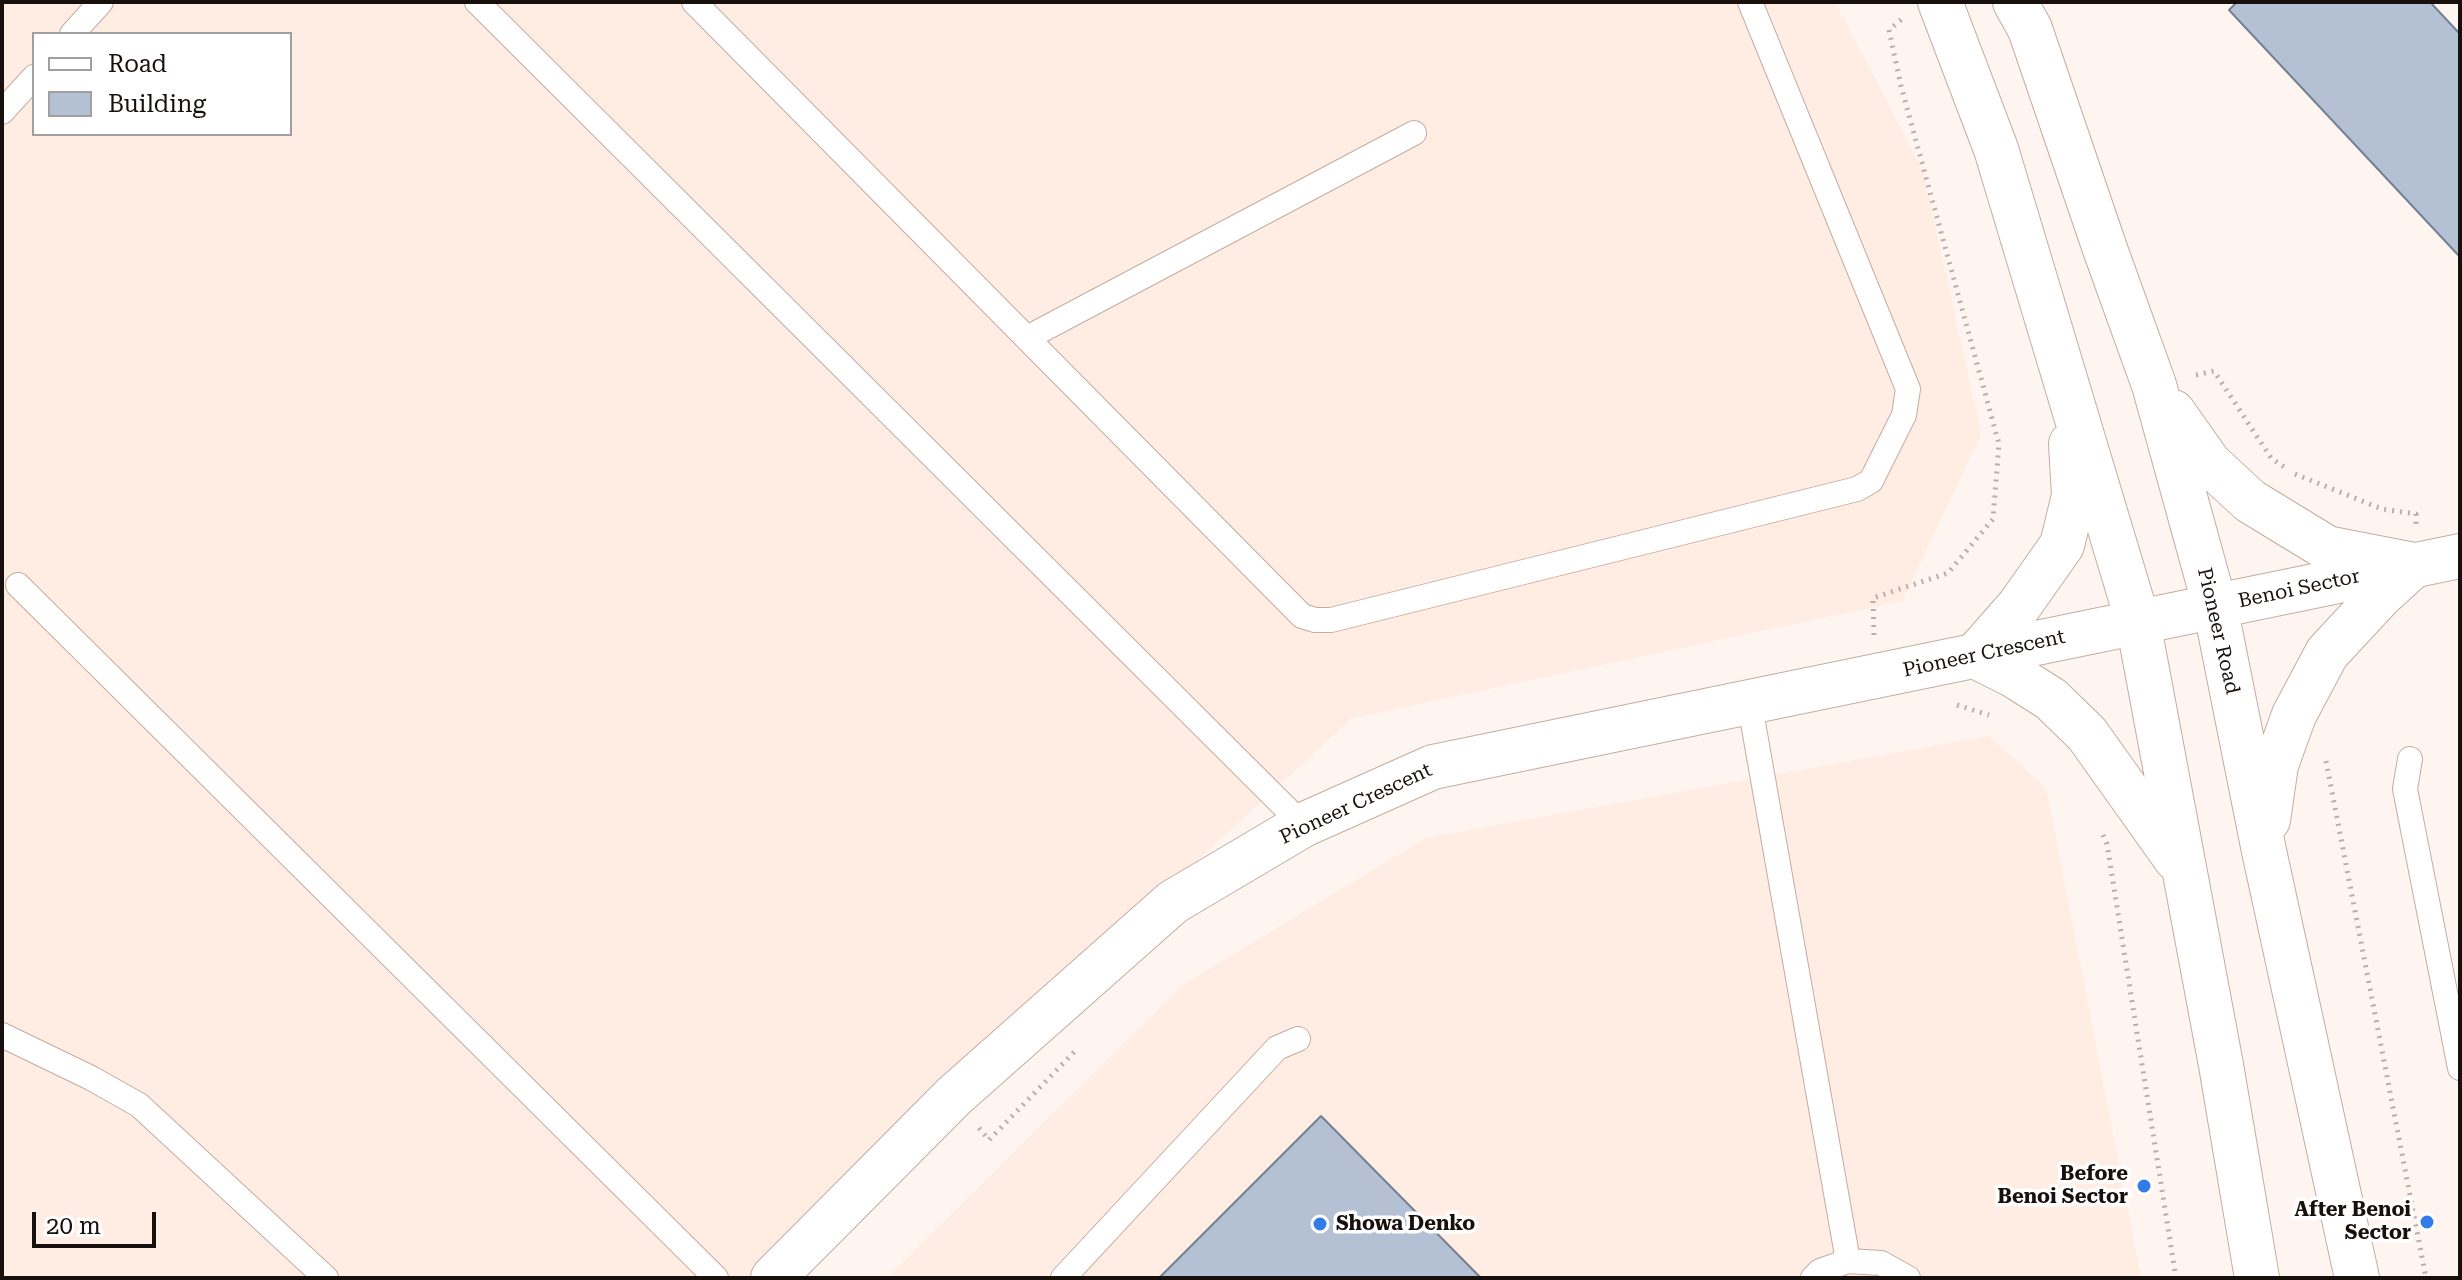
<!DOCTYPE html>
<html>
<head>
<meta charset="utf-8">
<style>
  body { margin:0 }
  #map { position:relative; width:2462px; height:1280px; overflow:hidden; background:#fef5f0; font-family:"Roboto Serif",serif }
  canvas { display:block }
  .frame { position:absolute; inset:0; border:4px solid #18100c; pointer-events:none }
  .legend { position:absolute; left:32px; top:32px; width:260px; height:104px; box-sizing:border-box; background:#fff; border:2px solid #a39f9e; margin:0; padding:10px 14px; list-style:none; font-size:24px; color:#18100c }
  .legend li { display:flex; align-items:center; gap:16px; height:40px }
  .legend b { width:40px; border:2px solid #a39f9e }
  .scale { position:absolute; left:32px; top:1212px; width:124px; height:36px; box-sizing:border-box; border:4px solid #18100c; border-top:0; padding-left:10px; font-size:24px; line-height:28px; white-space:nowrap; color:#18100c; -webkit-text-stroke:6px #fff; paint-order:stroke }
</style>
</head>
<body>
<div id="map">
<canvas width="2462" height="1280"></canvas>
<div class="frame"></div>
<ul class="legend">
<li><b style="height:10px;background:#fff"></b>Road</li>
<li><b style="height:22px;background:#b4c1d4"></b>Building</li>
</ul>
<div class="scale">20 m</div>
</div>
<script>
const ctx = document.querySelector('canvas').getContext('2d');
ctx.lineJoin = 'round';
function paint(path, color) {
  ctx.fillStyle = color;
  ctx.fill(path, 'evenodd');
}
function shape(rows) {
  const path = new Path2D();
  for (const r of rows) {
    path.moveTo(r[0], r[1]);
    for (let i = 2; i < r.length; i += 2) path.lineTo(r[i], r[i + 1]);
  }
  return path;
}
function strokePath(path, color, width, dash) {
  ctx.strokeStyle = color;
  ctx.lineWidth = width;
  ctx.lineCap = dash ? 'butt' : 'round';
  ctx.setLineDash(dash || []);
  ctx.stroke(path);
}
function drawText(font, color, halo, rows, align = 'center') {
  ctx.font = font + ' "Roboto Serif",serif';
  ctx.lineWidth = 7;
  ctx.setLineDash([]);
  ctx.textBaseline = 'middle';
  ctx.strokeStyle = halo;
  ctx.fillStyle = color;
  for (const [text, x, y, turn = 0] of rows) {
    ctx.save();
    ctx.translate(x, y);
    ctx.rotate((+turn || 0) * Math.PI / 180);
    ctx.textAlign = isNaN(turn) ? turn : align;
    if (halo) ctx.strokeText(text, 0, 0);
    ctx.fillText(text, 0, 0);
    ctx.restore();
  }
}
paint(shape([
  [2,2,1835,2,1923,171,1981,434,1902,601,1352,718,744,1278,2,1278],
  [34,34,290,34,290,134,34,134],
  [1989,736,2046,788,2141,1278,887,1278,1183,985,1426,838]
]), '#ffece2');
const building = shape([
  [2237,2,2430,2,2460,34,2460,257,2229,10,2237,2],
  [1321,1116,1481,1278,1159,1278,1321,1116]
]);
paint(building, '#b4c1d4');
strokePath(building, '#758193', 2);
const lane = shape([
  [477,2,1303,825],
  [694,2,1302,616,1315,620,1331,620,1857,489,1871,481,1904,415,1908,389,1750,2],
  [72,34,101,2],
  [2,112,34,77],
  [1027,338,1414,133],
  [18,585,716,1278],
  [1749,700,1848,1261],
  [2410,759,2405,789,2460,1068],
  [2,1035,91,1078,139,1105,326,1278],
  [1063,1278,1277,1048,1298,1039],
  [1813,1278,1820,1271,1848,1261,1881,1263,1908,1278]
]);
const street = shape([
  [773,1278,954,1096,1173,902,1303,825,1433,767,2460,556]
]);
const primary = shape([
  [1940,2,1996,149,2138,622,2221,1065,2257,1278],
  [2015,2,2030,29,2105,249,2154,385,2215,606,2264,851,2357,1278],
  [2173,412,2209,463,2250,501,2327,548,2414,565],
  [2071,444,2074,496,2062,545,2019,606,1975,656,2013,675,2051,699,2087,734,2176,859],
  [2268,820,2276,765,2294,715,2327,653,2380,596,2414,565]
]);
strokePath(lane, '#c3ada1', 26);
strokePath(street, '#c3ada1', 46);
strokePath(primary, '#c3ada1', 46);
strokePath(shape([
  [2196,375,2214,371,2271,458,2287,469],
  [2295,474,2382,509,2416,514,2416,524],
  [1874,635,1873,598,1948,573,1993,519,1999,444,1901,86,1889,30,1902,19],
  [1957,705,1989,715],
  [2326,761,2426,1278],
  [2103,835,2107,844,2176,1278],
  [979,1128,989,1140,1077,1049]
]), '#b8afaa', 5, [2, 6]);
strokePath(lane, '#fff', 24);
strokePath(street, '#fff', 44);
strokePath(primary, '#fff', 44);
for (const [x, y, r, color] of [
  [2144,1186,8,"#327ce9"],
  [2427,1222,8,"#327ce9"],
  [1320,1224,8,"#327ce9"]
]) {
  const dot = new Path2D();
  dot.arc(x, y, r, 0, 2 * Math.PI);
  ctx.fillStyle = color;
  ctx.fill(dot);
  strokePath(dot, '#fff', 3);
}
drawText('20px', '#18100c', '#fff', [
  ["Benoi Sector",2299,589,-12],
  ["Pioneer Road",2218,631,77],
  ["Pioneer Crescent",1984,654,-12],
  ["Pioneer Crescent",1356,804,-25]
]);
drawText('bold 20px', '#18100c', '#fff', [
  ["Before",2128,1174],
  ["Benoi Sector",2128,1197],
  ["After Benoi",2411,1210],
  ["Sector",2411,1233],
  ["Showa Denko",1336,1224,"left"]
], 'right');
</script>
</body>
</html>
